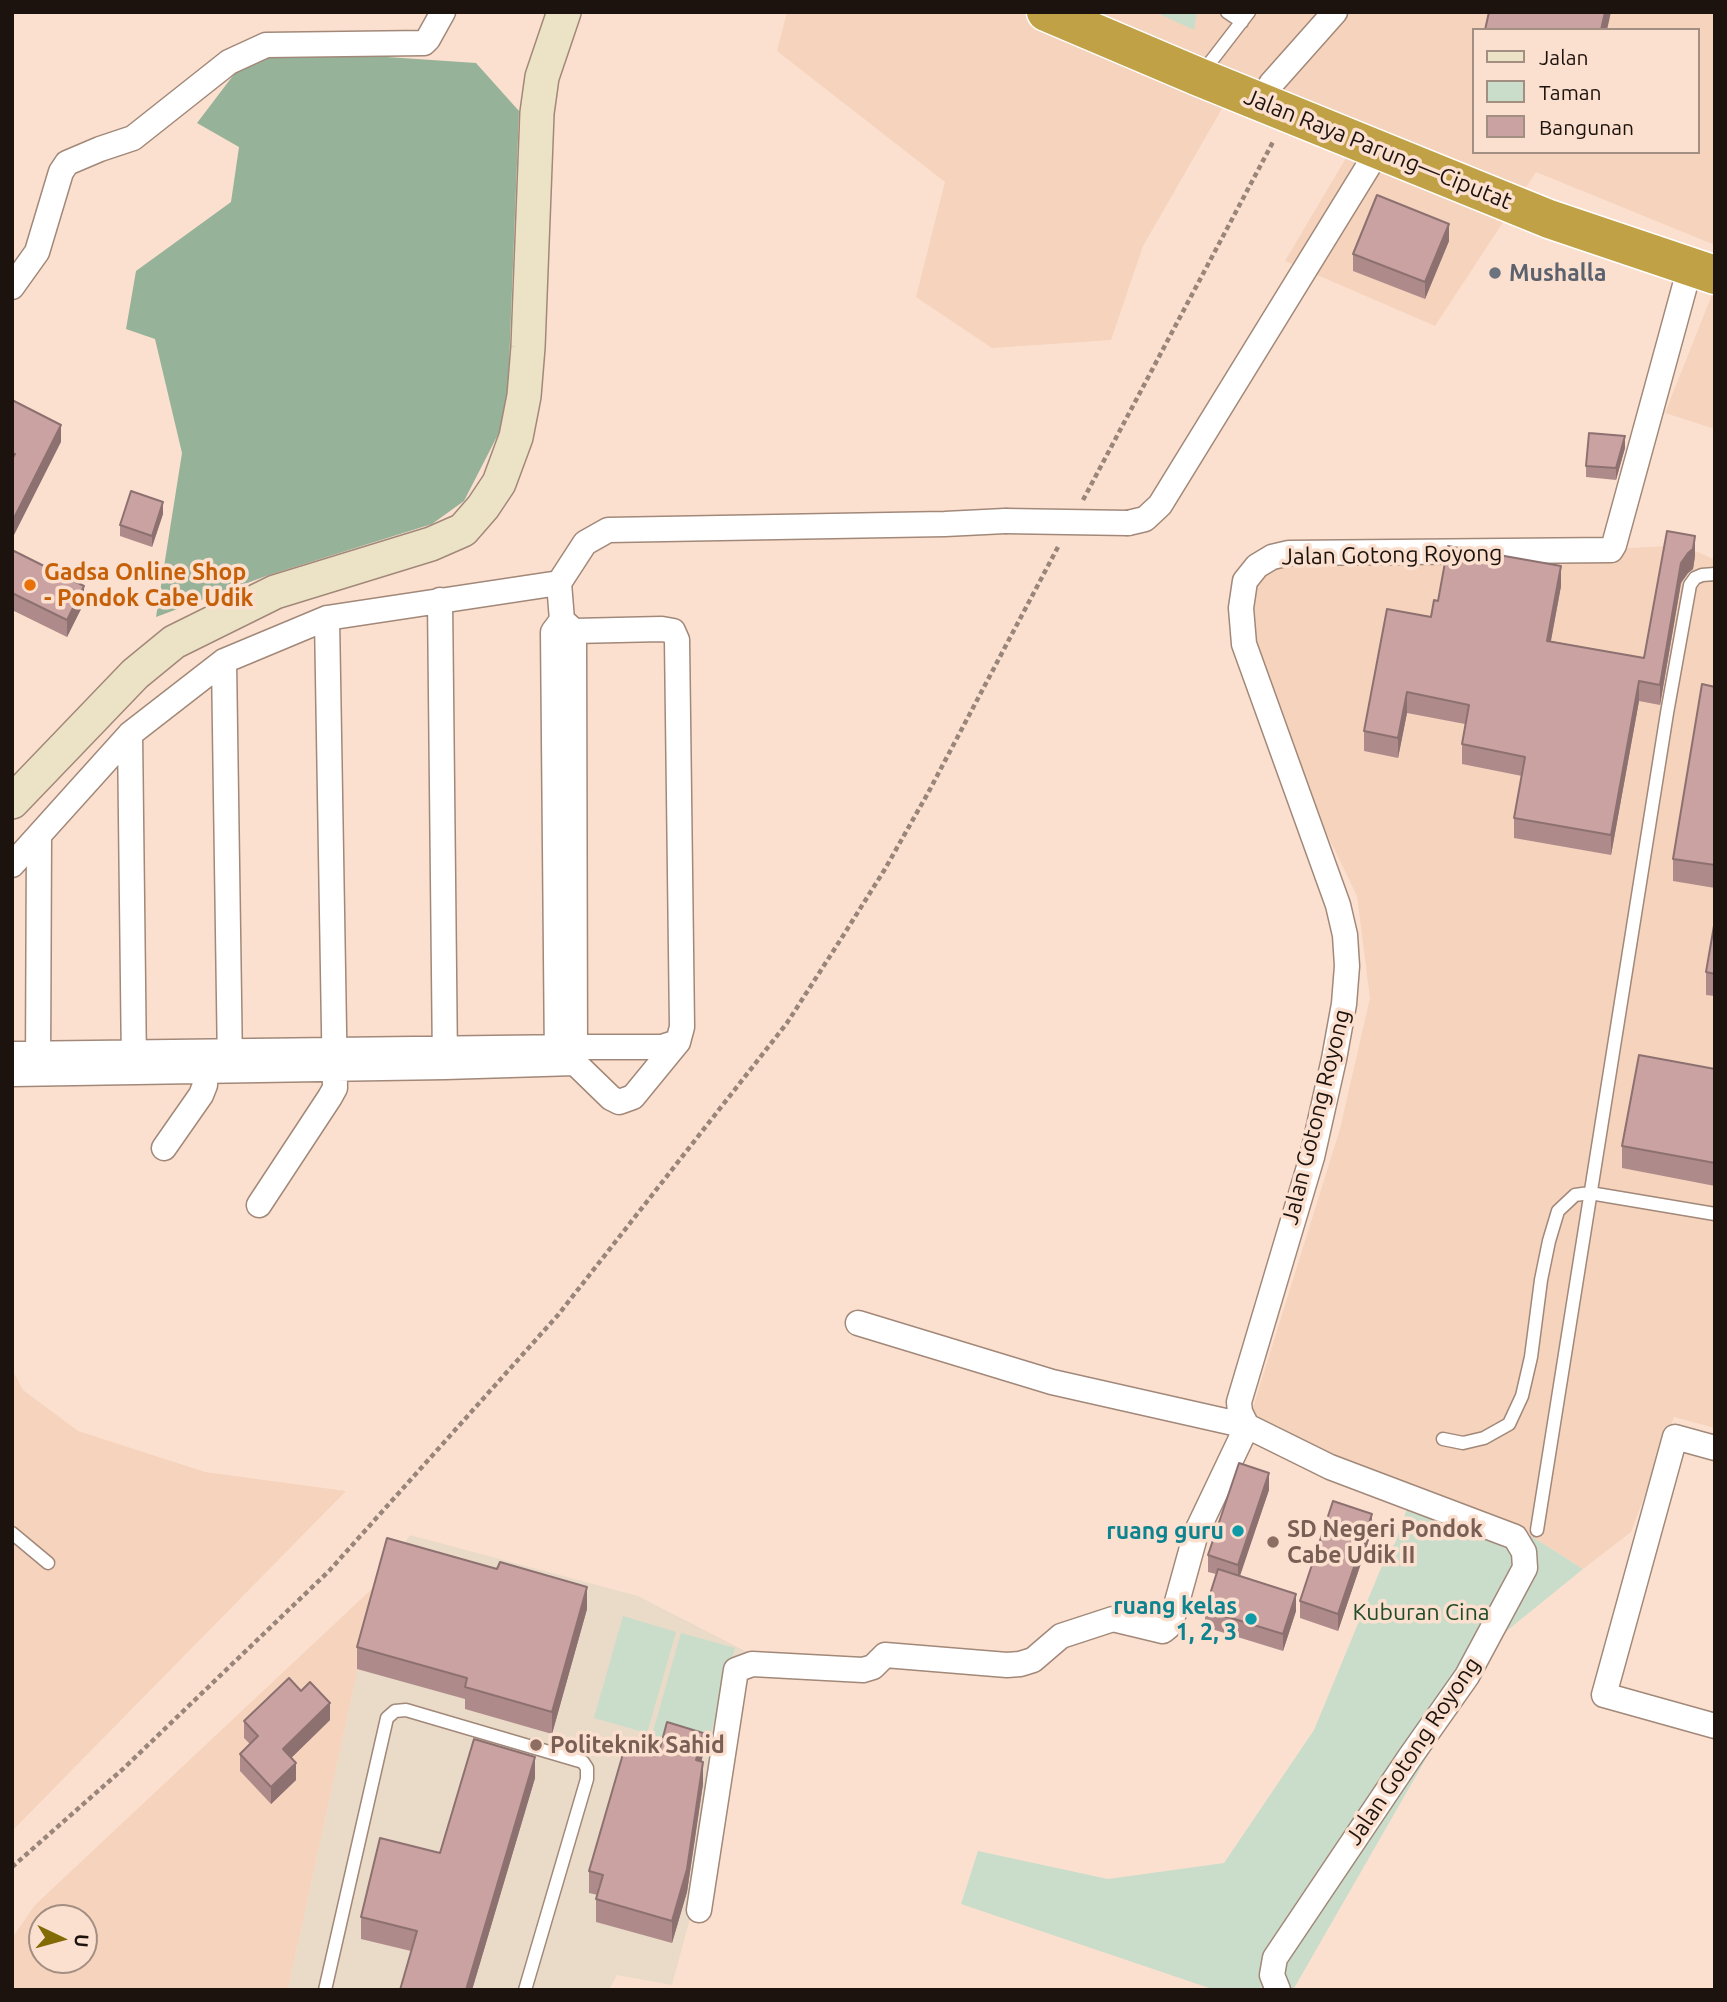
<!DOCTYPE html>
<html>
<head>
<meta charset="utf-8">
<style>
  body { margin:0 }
  #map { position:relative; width:1727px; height:2002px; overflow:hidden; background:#fce0cf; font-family:Ubuntu,sans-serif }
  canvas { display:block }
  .frame { position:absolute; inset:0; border:14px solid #1d130e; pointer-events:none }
  .legend { position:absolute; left:1472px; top:28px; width:228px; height:126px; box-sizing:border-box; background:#fce0cf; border:2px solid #a38e82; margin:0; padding:9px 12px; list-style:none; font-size:21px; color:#1d130e }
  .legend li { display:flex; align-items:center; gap:14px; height:35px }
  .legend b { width:35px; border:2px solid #a38e82 }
  .north { position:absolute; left:28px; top:1904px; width:70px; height:70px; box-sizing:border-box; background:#fce0cf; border:2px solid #a38e82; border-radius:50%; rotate:95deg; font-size:19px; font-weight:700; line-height:28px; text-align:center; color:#1d130e }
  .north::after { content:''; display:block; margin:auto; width:24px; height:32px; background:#826a04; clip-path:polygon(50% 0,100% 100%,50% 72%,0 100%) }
</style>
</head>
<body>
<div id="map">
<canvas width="1727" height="2002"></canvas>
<div class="frame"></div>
<ul class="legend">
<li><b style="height:9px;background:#ece3c7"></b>Jalan</li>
<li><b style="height:19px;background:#c9ddca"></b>Taman</li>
<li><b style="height:19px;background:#caa2a1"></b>Bangunan</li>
</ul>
<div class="north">U</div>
</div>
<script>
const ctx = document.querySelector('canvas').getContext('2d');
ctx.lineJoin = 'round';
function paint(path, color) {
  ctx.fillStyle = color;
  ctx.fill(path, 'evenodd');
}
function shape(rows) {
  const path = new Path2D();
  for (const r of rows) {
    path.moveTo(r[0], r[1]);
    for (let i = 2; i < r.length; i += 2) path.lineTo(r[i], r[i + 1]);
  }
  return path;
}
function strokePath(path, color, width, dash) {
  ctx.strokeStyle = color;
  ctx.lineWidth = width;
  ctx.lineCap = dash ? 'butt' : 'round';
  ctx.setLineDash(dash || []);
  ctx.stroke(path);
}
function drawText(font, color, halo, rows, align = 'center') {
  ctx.font = font + ' Ubuntu,sans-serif';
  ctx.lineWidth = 7;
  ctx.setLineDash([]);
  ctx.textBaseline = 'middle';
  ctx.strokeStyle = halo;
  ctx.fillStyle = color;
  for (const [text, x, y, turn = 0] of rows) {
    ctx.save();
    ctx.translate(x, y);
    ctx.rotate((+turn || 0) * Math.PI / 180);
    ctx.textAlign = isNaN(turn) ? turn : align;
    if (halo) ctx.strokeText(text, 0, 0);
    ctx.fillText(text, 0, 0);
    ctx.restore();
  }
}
paint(shape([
  [787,12,1155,12,1193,29,1197,12,1715,12,1715,245,1536,172,1435,326,1285,261,1349,153,1224,105,1143,246,1111,340,992,348,916,297,945,182,777,51],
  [1473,30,1697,30,1697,152,1473,152],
  [1715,287,1715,429,1665,413],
  [1668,546,1698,552,1715,560,1715,1428,1674,1417,1631,1532,1583,1569,1517,1527,1337,1470,1250,1417,1340,1129,1370,998,1357,896,1245,665,1239,569],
  [12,1369,23,1390,78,1431,205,1472,346,1491,12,1831],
  [376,1585,288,1990,12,1990,12,1938,35,1905],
  [42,1918,84,1918,84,1960,42,1960]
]), '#f5d3bd');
paint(shape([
  [410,1535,638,1596,751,1654,712,1837,672,1985,617,1975,609,1990,288,1990,376,1585]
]), '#eadac8');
paint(shape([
  [1155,12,1197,12,1194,30],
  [1412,1494,1517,1527,1583,1569,1493,1642,1293,1990,1215,1990,961,1904,978,1851,1108,1879,1224,1863,1314,1730,1386,1556,1395,1543],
  [623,1616,676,1632,647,1733,594,1718],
  [681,1633,735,1648,706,1750,652,1735]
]), '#c9ddca');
paint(shape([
  [254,48,476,63,519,111,507,417,464,501,432,524,266,576,156,617,182,453,155,339,126,329,136,271,231,202,239,147,197,123]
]), '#96b299');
const lane = shape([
  [1227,12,1242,22],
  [1202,73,1249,12],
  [1443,1439,1463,1443,1484,1438,1509,1424,1522,1396,1531,1357,1541,1280,1549,1241,1558,1211,1575,1195,1590,1193,1715,1214],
  [1537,1530,1667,713,1690,585,1695,578,1702,575,1715,574],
  [12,1533,48,1563],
  [325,1990,387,1718,395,1711,406,1710,583,1762,587,1768,587,1779,525,1990]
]);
const street = shape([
  [1271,84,1335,12],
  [12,287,37,252,61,172,67,163,100,149,133,138,229,62,266,45,424,43,428,39,443,12],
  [1128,523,1145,519,1160,505,1379,149],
  [440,600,445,1064],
  [574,631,575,1061],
  [224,661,230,1066],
  [130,734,134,1066],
  [12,865,130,734,224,661,327,618,559,583,585,543,608,530,945,524,1005,521],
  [12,1054,575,1047,662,1047,678,1042,682,1027,677,640,673,631,662,629,574,631,562,620],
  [557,1062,553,632,562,620,559,583],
  [38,1069,39,836],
  [12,1074,445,1067,575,1063,611,1098,619,1102,633,1097,678,1042],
  [164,1148,201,1095,205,1085,205,1070],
  [259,1205,330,1097,335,1088,327,618],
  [1715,1448,1675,1437,1604,1695,1715,1726],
  [699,1910,736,1670,752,1664,863,1670,873,1667,885,1655,1007,1665,1020,1664,1033,1660,1061,1636,1113,1619,1163,1631,1168,1627,1172,1620,1196,1533,1247,1426,1052,1382,858,1323],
  [1278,1990,1272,1975,1275,1958,1410,1757,1467,1676,1525,1568,1524,1552,1515,1537,1330,1467,1247,1426,1240,1412,1239,1402,1312,1157,1334,1059,1344,1004,1347,966,1345,935,1338,905,1244,644,1241,608,1245,581,1257,566,1272,557,1289,553,1611,550,1614,545,1690,267]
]);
const secondary = shape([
  [12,802,135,674,174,642,275,592,431,544,463,530,483,507,499,483,516,437,524,396,528,347,537,113,542,77,564,12]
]);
const highway = shape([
  [1046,12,1199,77,1549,219,1715,275]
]);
strokePath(lane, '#a18879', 15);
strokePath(street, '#a18879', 27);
strokePath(secondary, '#a18879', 36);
strokePath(highway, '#fff', 41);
strokePath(shape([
  [1083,500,1274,140],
  [12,1867,123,1769,329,1571,558,1315,787,1023,841,939,885,869,928,793,1059,545]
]), '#998579', 4.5, [5, 3.5]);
strokePath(lane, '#fff', 12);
strokePath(street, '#fff', 24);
strokePath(secondary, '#ece3c7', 33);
strokePath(highway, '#c0a145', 38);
const streetBridge = shape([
  [1005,521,1128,523]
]);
strokePath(streetBridge, '#a18879', 27, []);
strokePath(streetBridge, '#fff', 24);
paint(shape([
  [1449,241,1425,299,1353,271,1353,254],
  [1625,448,1616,480,1586,477,1586,466],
  [163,514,152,547,120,536,120,525],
  [12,550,84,603,67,637,12,610],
  [1695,556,1693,569,1688,573,1681,583,1660,705,1639,701,1611,855,1514,838,1514,818,1522,776,1462,764,1462,744,1465,724,1407,713,1398,758,1364,751,1364,731,1431,617,1438,601,1561,586,1551,641,1644,658],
  [1715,687,1715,888,1673,881,1673,859],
  [1715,920,1715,996,1706,995,1706,972],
  [1715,1069,1715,1186,1622,1168,1622,1146],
  [1269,1490,1239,1576,1296,1611,1283,1651,1205,1627,1205,1610,1216,1574,1208,1572,1208,1555],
  [1372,1531,1338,1631,1300,1618,1300,1601],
  [587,1609,552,1734,465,1709,465,1699,357,1669,357,1647],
  [330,1720,291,1758,296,1780,271,1804,240,1771,240,1754,250,1744,244,1738,244,1721],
  [703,1755,701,1762,703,1784,687,1892,672,1943,596,1922,596,1899,598,1895,589,1893,589,1871,658,1756],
  [535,1778,472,1990,400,1990,411,1951,361,1939,361,1917]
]), '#ae8b8a');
paint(shape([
  [1605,12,1611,12,1607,30,1601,30],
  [1449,224,1449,241,1425,299,1425,282],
  [61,425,61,442,12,539,12,522],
  [1625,436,1625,448,1616,480,1616,468],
  [163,502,163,514,152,547,152,536],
  [1695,536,1695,556,1693,569,1688,573,1681,583,1660,705,1660,685,1681,563],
  [1561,566,1561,586,1547,661,1547,641],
  [84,586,84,603,67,637,67,620],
  [1639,681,1639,701,1611,855,1611,835],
  [1407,692,1407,713,1398,758,1398,738],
  [1269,1473,1269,1490,1238,1582,1238,1565],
  [1372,1514,1372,1531,1338,1631,1338,1614],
  [587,1587,587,1609,552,1734,552,1712],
  [1296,1594,1296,1611,1283,1651,1283,1634],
  [330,1703,330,1720,283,1766,283,1749],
  [703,1733,703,1755,696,1782,696,1760],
  [535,1757,535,1778,472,1990,466,1990],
  [703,1762,703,1784,687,1892,672,1943,672,1921],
  [296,1763,296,1780,271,1804,271,1787]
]), '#8d7171');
const building = shape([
  [1489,12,1605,12,1601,30,1485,30,1489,12],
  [1377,195,1449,224,1425,282,1353,254,1377,195],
  [12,400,61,425,12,522,12,459,15,454,12,453,12,400],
  [1589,433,1625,436,1616,468,1586,466,1589,433],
  [131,491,163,502,152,536,120,525,131,491],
  [1667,531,1695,536,1693,549,1688,553,1681,563,1660,685,1639,681,1611,835,1514,818,1525,757,1462,744,1469,705,1407,692,1398,738,1364,731,1387,609,1431,617,1434,600,1438,601,1448,546,1561,566,1547,641,1644,658,1667,531],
  [12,550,84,586,67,620,12,593,12,550],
  [1702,684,1715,687,1715,865,1673,859,1702,684],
  [1715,920,1715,974,1706,972,1715,920],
  [1639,1055,1715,1069,1715,1163,1622,1146,1639,1055],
  [1239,1463,1269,1473,1238,1565,1208,1555,1239,1463],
  [1333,1501,1372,1514,1338,1614,1300,1601,1333,1501],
  [387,1538,497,1569,500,1562,587,1587,552,1712,465,1687,467,1678,357,1647,387,1538],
  [1218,1569,1296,1594,1283,1634,1205,1610,1218,1569],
  [289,1678,301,1691,310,1682,330,1703,283,1749,296,1763,271,1787,240,1754,258,1736,244,1721,289,1678],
  [667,1722,703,1733,696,1760,703,1762,687,1869,672,1921,596,1899,603,1875,589,1871,625,1747,658,1756,667,1722],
  [474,1739,535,1757,466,1990,400,1990,417,1931,361,1917,380,1838,440,1853,474,1739]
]);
paint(building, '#caa2a1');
strokePath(building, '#8d7171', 2);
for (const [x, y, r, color] of [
  [1495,273,7,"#6b7280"],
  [30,585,7,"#e8710a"],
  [1238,1531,7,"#0f9aa8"],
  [1273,1542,7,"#8d6e63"],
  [1251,1619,7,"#0f9aa8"],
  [536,1745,7,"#8d6e63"]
]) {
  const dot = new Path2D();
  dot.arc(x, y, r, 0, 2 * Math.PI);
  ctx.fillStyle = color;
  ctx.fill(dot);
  strokePath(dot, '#fce0cf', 2.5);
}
drawText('23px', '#1d130e', '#fce0cf', [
  ["Jalan Raya Parung—Ciputat",1378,149,22],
  ["Jalan Gotong Royong",1392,555,-1],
  ["Jalan Gotong Royong",1316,1117,-76],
  ["Jalan Gotong Royong",1413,1751,-56]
]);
drawText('bold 23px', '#5b616d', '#fce0cf', [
  ["Mushalla",1509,273]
], 'left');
drawText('bold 23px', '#c56008', '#fce0cf', [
  ["Gadsa Online Shop",44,572],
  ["- Pondok Cabe Udik",44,598]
], 'left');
drawText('bold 23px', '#785e54', '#fce0cf', [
  ["SD Negeri Pondok",1287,1529],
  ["Cabe Udik II",1287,1555],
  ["Politeknik Sahid",550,1745]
], 'left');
drawText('bold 23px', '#0d838f', '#fce0cf', [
  ["ruang guru",1224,1531],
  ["ruang kelas",1237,1606],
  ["1, 2, 3",1237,1632]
], 'right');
drawText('23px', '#1f4b27', '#fce0cf', [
  ["Kuburan Cina",1421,1612]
]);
</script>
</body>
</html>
